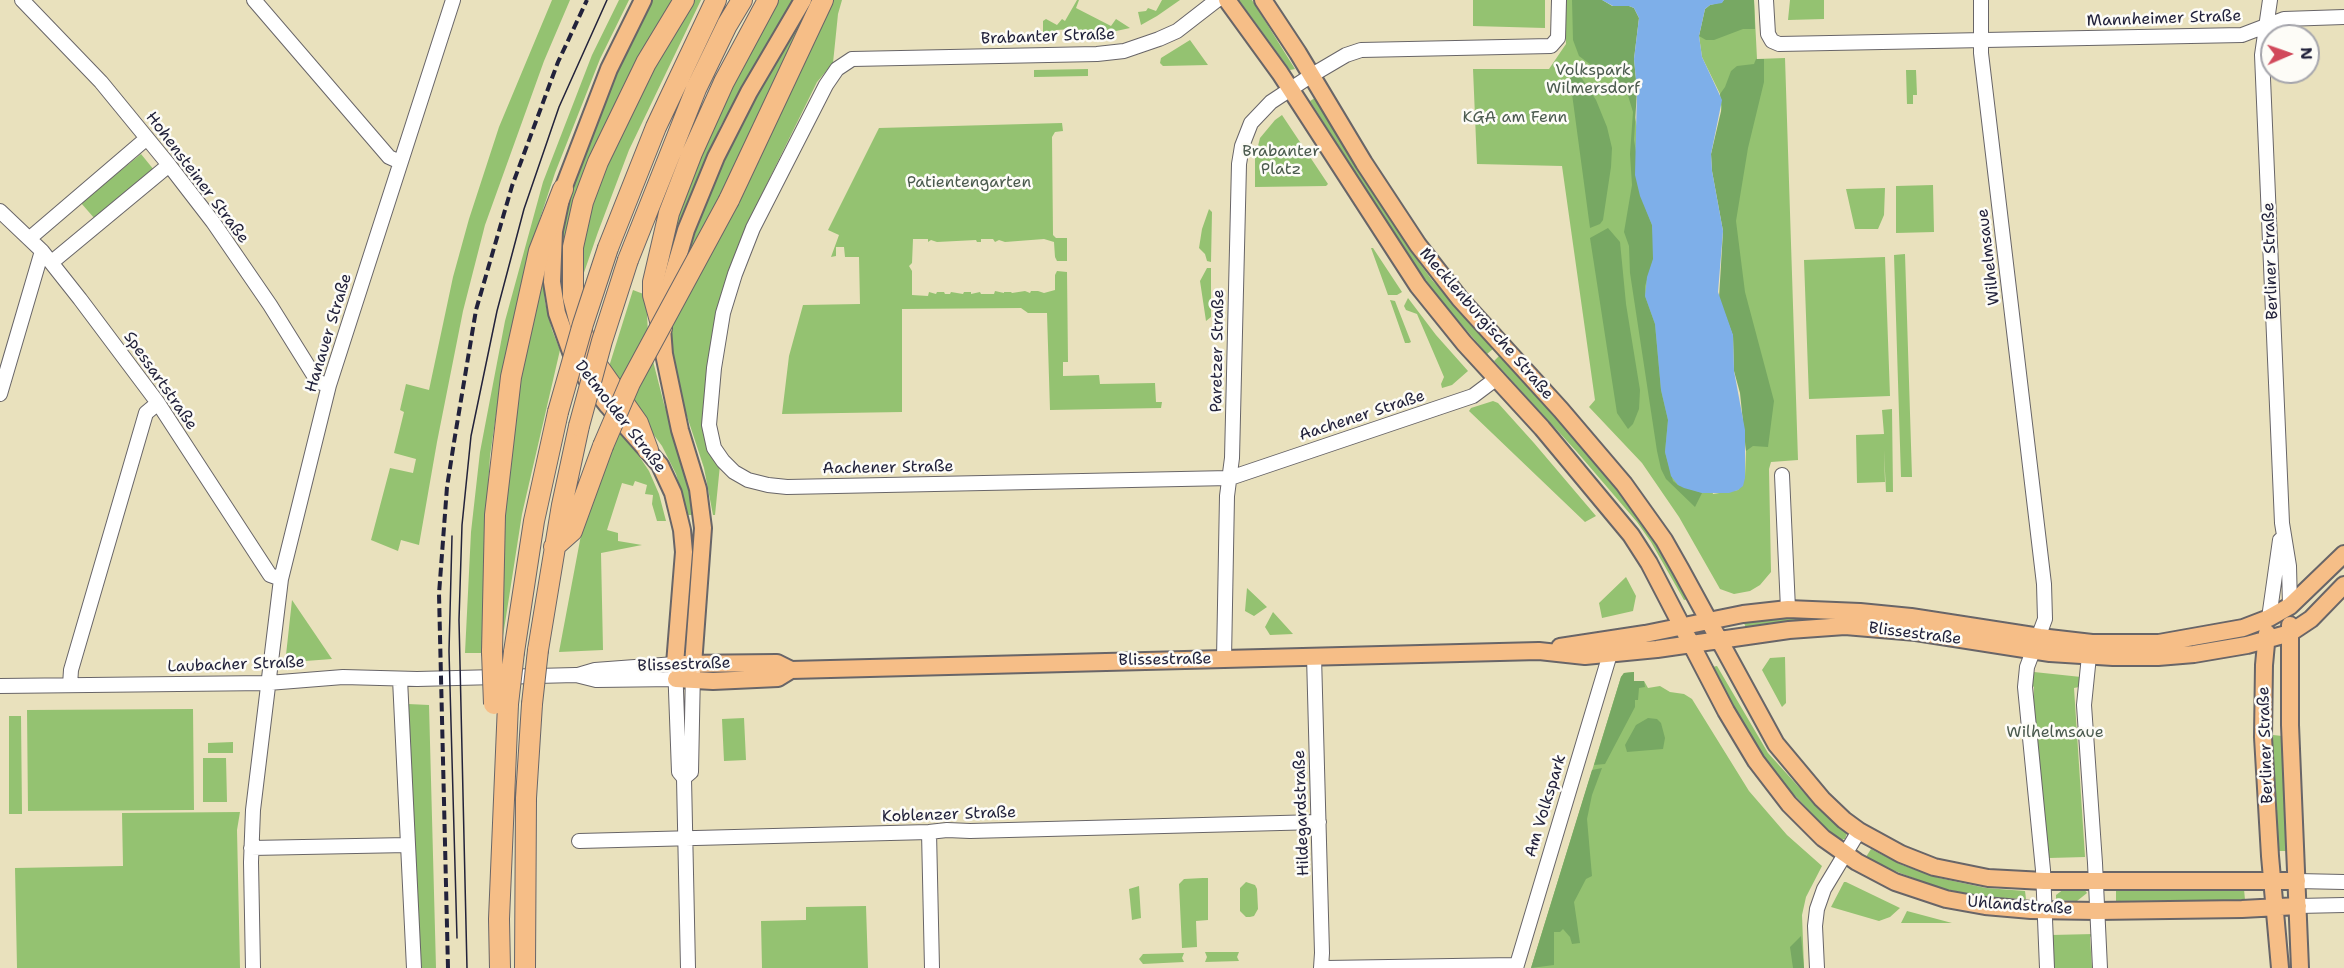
<!DOCTYPE html>
<html>
<head>
<meta charset="utf-8">
<style>
  body { margin:0 }
  #map { position:relative; width:2344px; height:968px; overflow:hidden; background:#e9e1bd; font-family:"Shantell Sans",sans-serif }
  canvas { display:block }
  .north { position:absolute; left:2260px; top:24px; width:60px; height:60px; box-sizing:border-box; background:#fdfcf7; border:2px solid #a5a5ac; border-radius:50%; rotate:88deg; font-size:16px; font-weight:700; line-height:24px; text-align:center; color:#22223b }
  .north::after { content:''; display:block; margin:auto; width:21px; height:27px; background:#d1495b; clip-path:polygon(50% 0,100% 100%,50% 72%,0 100%) }
</style>
</head>
<body>
<div id="map">
<canvas width="2344" height="968"></canvas>
<div class="north">N</div>
</div>
<script>
const ctx = document.querySelector('canvas').getContext('2d');
ctx.lineJoin = 'round';
function paint(path, color) {
  ctx.fillStyle = color;
  ctx.fill(path, 'evenodd');
}
function shape(rows) {
  const path = new Path2D();
  for (const r of rows) {
    path.moveTo(r[0], r[1]);
    for (let i = 2; i < r.length; i += 2) path.lineTo(r[i], r[i + 1]);
  }
  return path;
}
function strokePath(path, color, width, dash) {
  ctx.strokeStyle = color;
  ctx.lineWidth = width;
  ctx.lineCap = dash ? 'butt' : 'round';
  ctx.setLineDash(dash || []);
  ctx.stroke(path);
}
function drawText(font, color, halo, rows, align = 'center') {
  ctx.font = font + ' "Shantell Sans",sans-serif';
  ctx.lineWidth = 5;
  ctx.setLineDash([]);
  ctx.textBaseline = 'middle';
  ctx.strokeStyle = halo;
  ctx.fillStyle = color;
  for (const [text, x, y, turn = 0] of rows) {
    ctx.save();
    ctx.translate(x, y);
    ctx.rotate((+turn || 0) * Math.PI / 180);
    ctx.textAlign = isNaN(turn) ? turn : align;
    if (halo) ctx.strokeText(text, 0, 0);
    ctx.fillText(text, 0, 0);
    ctx.restore();
  }
}
paint(shape([
  [552,0,570,0,544,61,485,225,463,311,437,442,419,545,401,540,398,551,371,540,390,468,413,473,416,459,394,453,404,412,400,410,406,384,429,390,453,277,469,219,499,127],
  [619,0,629,0,600,59,555,173,529,252,511,330,499,394,490,456,485,534,483,653,465,653,471,532,480,452,505,321,543,182,592,55],
  [650,0,676,0,595,150,566,329,557,286,564,208,598,109],
  [692,0,701,0,629,150,598,232,578,290,578,260,590,200,635,98],
  [775,0,795,0,721,125,690,196,670,259,666,258,673,228,701,151],
  [830,0,842,0,838,14,833,63,817,82,752,214,725,283,717,312,704,399,704,416,720,465,715,515,713,515,704,468,681,398,672,355,671,325],
  [1077,0,1079,0,1076,8,1111,26,1116,19,1130,28,1107,33,1073,34,1073,29,1056,30,1056,34,1043,34,1043,21,1046,19,1057,25,1062,19,1065,21],
  [1162,0,1180,0,1157,16,1141,25,1138,12,1146,11,1148,8,1156,11],
  [1239,0,1252,0,1295,69,1290,70],
  [1473,0,1545,0,1545,28,1473,26],
  [1565,0,1602,0,1612,6,1713,494,1738,490,1745,477,1746,451,1720,94,1702,57,1699,36,1724,0,1754,0,1757,59,1785,58,1798,460,1771,462,1769,469,1771,572,1760,585,1750,591,1734,594,1720,589,1679,517,1642,463,1589,407,1595,400,1562,166,1477,164,1473,69,1549,69,1566,44],
  [1790,0,1824,0,1824,19,1788,20],
  [809,2,814,5,740,163,675,285,678,270,730,142],
  [1190,40,1208,65,1163,66,1160,63,1161,58],
  [1088,69,1088,76,1034,77,1034,70],
  [1906,70,1916,70,1917,95,1913,95,1913,104,1907,104],
  [1315,98,1412,253,1432,280,1493,349,1487,354,1443,303,1413,263,1310,101],
  [1282,115,1328,184,1326,186,1255,187,1255,158,1260,138,1275,120],
  [1062,123,1063,131,1055,132,1052,137,1053,235,1056,238,1067,238,1067,261,1057,261,1055,257,1054,242,1044,239,1005,242,999,240,995,242,993,239,981,239,981,242,977,242,976,240,937,242,931,240,928,242,928,239,913,239,912,263,909,266,912,271,912,295,928,296,929,292,936,294,937,292,944,292,945,294,950,294,951,292,963,294,964,292,971,292,971,294,980,292,981,294,994,294,995,291,1004,293,1004,292,1011,292,1012,293,1025,291,1030,293,1031,291,1038,291,1044,293,1055,290,1055,275,1057,271,1067,272,1068,362,1063,362,1063,376,1099,375,1100,384,1155,383,1156,402,1162,402,1161,408,1050,410,1047,313,1028,313,1021,308,902,309,902,412,782,414,789,356,803,305,860,304,859,257,845,257,844,247,836,247,836,256,831,257,839,235,828,230,879,128],
  [141,154,154,170,95,219,81,203],
  [1933,185,1934,232,1896,233,1896,186],
  [1885,188,1884,215,1878,229,1855,229,1846,189],
  [1209,209,1212,212,1211,262,1207,261,1205,254,1199,248,1202,229],
  [1371,248,1373,248,1402,292,1397,295,1388,295],
  [1905,254,1912,477,1901,477,1894,255],
  [1885,257,1890,396,1809,399,1804,260],
  [542,261,545,302,552,330,560,350,522,514,503,636,498,636,509,431],
  [1207,268,1211,268,1211,317,1206,321,1200,281],
  [633,290,646,295,648,334,619,389,607,373],
  [1408,298,1436,335,1468,371,1452,385,1442,388,1441,384,1444,377,1417,314,1406,310,1404,306],
  [1390,300,1395,301,1411,342,1409,343,1405,343],
  [1499,356,1568,431,1633,509,1657,544,1689,599,1684,600,1651,542,1637,522,1577,452,1494,361],
  [653,361,664,404,686,468,695,515,688,515,676,474,662,446,631,404],
  [1493,401,1498,403,1534,443,1596,516,1585,522,1469,411,1471,408],
  [1892,409,1893,492,1886,492,1884,450,1885,482,1857,483,1856,435,1884,434,1882,410],
  [618,430,633,447,649,471,659,494,666,521,657,521,652,504,653,495,645,494,647,485,635,481,633,486,622,483,607,530,618,533,618,541,642,545,601,553,603,650,559,652,581,535,595,489],
  [1626,577,1636,596,1633,611,1602,618,1599,603],
  [1247,588,1267,607,1254,616,1245,611],
  [292,600,332,659,292,662,286,655],
  [1273,612,1293,634,1270,635,1265,627],
  [1803,616,1878,618,1746,628,1744,623],
  [1785,657,1786,703,1782,707,1762,670,1770,658],
  [1717,666,1768,753,1816,806,1847,833,1845,839,1841,840,1825,827,1781,781,1761,754,1712,667],
  [1634,672,1634,681,1644,681,1648,688,1660,686,1670,692,1684,694,1692,699,1749,791,1787,835,1822,866,1806,897,1802,915,1804,968,1531,968,1621,677,1624,673],
  [2034,672,2081,677,2079,687,2074,688,2085,857,2049,858,2033,719,2034,687,2031,685],
  [408,704,429,705,436,968,421,968],
  [193,709,194,810,28,811,27,710],
  [9,716,21,716,22,814,9,814],
  [744,718,746,760,724,761,722,719],
  [2273,735,2282,736,2287,851,2278,851,2272,737],
  [233,742,233,753,208,753,208,743],
  [203,758,226,758,227,802,203,802],
  [240,812,237,830,240,968,17,968,15,868,123,866,122,813],
  [1871,849,1902,865,1939,878,1986,888,2025,891,2026,899,1986,897,1939,888,1882,866,1866,857],
  [1203,878,1208,878,1208,920,1196,921,1197,947,1182,948,1179,884,1184,879],
  [1246,882,1255,885,1257,889,1258,909,1254,916,1250,917,1246,917,1240,911,1240,888],
  [1844,882,1846,882,1900,908,1890,917,1879,921,1831,907],
  [1139,886,1141,918,1132,920,1129,889],
  [2064,889,2084,889,2087,893,2077,901,2056,900,2056,895],
  [2116,889,2244,889,2245,900,2116,901],
  [866,906,868,968,762,968,761,921,806,920,806,907],
  [1907,911,1952,923,1901,923],
  [2094,934,2090,937,2092,968,2053,968,2051,935],
  [1205,952,1239,952,1237,957,1239,961,1205,962,1207,957],
  [1184,953,1182,958,1184,962,1143,964,1139,959,1143,954]
]), '#94c271');
paint(shape([
  [1572,0,1602,0,1612,6,1629,6,1634,8,1639,18,1634,59,1637,90,1634,140,1645,207,1652,225,1654,246,1653,260,1645,286,1645,296,1655,324,1661,390,1668,420,1665,452,1673,481,1678,485,1702,493,1695,507,1666,479,1661,469,1657,451,1630,273,1629,246,1624,232,1632,185,1630,154,1633,112,1626,89,1607,71,1595,68,1579,56,1573,40],
  [1724,0,1754,0,1755,29,1743,29,1714,40,1706,40,1699,36,1705,9,1710,5,1722,2],
  [1756,59,1764,59,1764,82,1748,148,1736,221,1745,292,1774,401,1768,447,1753,446,1746,451,1740,393,1734,371,1733,336,1719,298,1723,231,1712,171,1711,154,1722,107,1720,94,1725,87,1731,71,1737,66,1754,64],
  [1568,64,1579,74,1596,100,1607,127,1612,148,1611,167,1603,220,1600,224,1590,228],
  [1608,228,1620,242,1626,304,1640,390,1639,409,1633,424,1628,429,1617,413,1590,238],
  [1634,672,1634,681,1644,681,1645,687,1639,688,1638,700,1635,700,1635,707,1605,764,1594,765,1621,677,1624,673],
  [1648,718,1657,719,1661,723,1665,738,1663,749,1627,752,1625,745,1636,725],
  [1602,768,1592,795,1587,819,1592,876,1586,879,1574,902,1580,943,1572,944,1570,937,1563,929,1560,932,1554,932,1554,965,1531,968,1592,770],
  [1801,936,1804,968,1793,968,1790,947]
]), '#77a863');
paint(shape([
  [1602,0,1724,0,1722,3,1710,5,1705,9,1699,36,1702,57,1722,100,1711,154,1712,171,1723,231,1718,292,1733,335,1734,371,1745,430,1745,478,1743,486,1738,490,1729,493,1702,493,1684,488,1678,485,1671,476,1665,452,1668,420,1661,390,1655,324,1645,296,1647,277,1653,259,1652,225,1640,196,1635,175,1637,90,1634,59,1639,18,1634,8,1629,6,1613,6]
]), '#7eafe9');
const minor = shape([
  [22,0,101,82,169,165,213,222,270,305,318,382,329,385],
  [254,0,389,157,400,162],
  [1217,0,1177,31,1159,39,1124,51,1097,54,852,59,837,69,826,85,753,228,735,274,723,313,714,368,709,425,714,448,723,461,734,472,748,480,768,485,787,487,1230,478,1473,396,1497,378],
  [1766,0,1768,34,1772,41,1779,44,2242,35,2284,19,2344,17],
  [1981,0,1981,53,2044,584,2045,619,2027,667,2025,687,2043,870,2047,968],
  [2270,0,2262,55,2282,523,2289,566,2290,606],
  [0,211,42,251,80,299,158,403,270,575,281,579],
  [30,238,147,138],
  [52,262,169,165],
  [0,394,42,251],
  [1782,475,1788,609],
  [2269,618,2280,540],
  [1314,656,1322,953,1321,968],
  [2089,656,2084,705,2095,863,2100,968],
  [1224,659,1227,496,1232,458,1239,164,1242,146,1251,123,1271,102,1312,75,1346,55,1361,50,1551,46,1558,38,1559,0],
  [578,675,595,670,675,664,679,772,684,778,688,968],
  [400,679,414,968],
  [70,685,71,670,146,413,158,403],
  [0,686,268,683,343,677,417,679,576,675,596,680,676,679],
  [684,778,691,772,693,670],
  [929,832,932,968],
  [579,841,929,832,947,830,970,831,1319,822],
  [251,848,408,845],
  [2297,881,2344,882],
  [2298,906,2344,905],
  [253,968,251,862,253,810,281,579,329,385,453,0],
  [1326,968,1515,965],
  [1516,968,1610,654],
  [1817,968,1815,926,1817,909,1824,889,1859,831]
]);
const major = shape([
  [643,0,609,69,563,189,554,231,552,282,557,313,571,352,586,378,608,406,660,465,673,493,682,530,684,552,675,664,777,663,791,670,1539,651,1585,656,1657,649,1789,630,1845,626,1916,632,2050,653,2113,657,2158,657,2194,654,2247,645,2290,633,2311,619,2344,585],
  [1227,0,1280,73,1418,286,1464,343,1542,428,1631,535,1649,563,1726,711,1756,761,1789,804,1823,838,1857,862,1895,882,1946,899,1985,906,2031,910,2097,911,2242,909,2298,906],
  [1263,0,1298,53,1364,163,1418,245,1460,299,1561,410,1624,484,1664,540,1681,570,1776,744,1822,799,1844,820,1859,831,1901,854,1934,867,1988,878,2044,881,2297,881],
  [2290,625,2290,725,2300,968],
  [2267,633,2264,665,2263,737,2270,856,2280,968],
  [1560,647,1645,634,1743,614,1788,609,1860,612,1911,617,2040,637,2092,643,2159,643,2243,628,2269,618,2290,606,2344,554],
  [693,665,703,528,698,489,680,430,664,354,662,328,666,298,686,230,716,157,749,92,803,0],
  [676,679,713,681,778,678,791,670]
]);
const highway = shape([
  [729,200,823,0],
  [608,248,656,127,716,0],
  [628,260,696,89,727,25,742,0],
  [662,328,653,295,653,282,669,213,692,153,724,82,768,0],
  [648,450,638,423,595,362,586,346,573,297,573,247,583,202,598,162,646,63,684,0],
  [554,547,572,531,603,446],
  [538,650,562,505,579,426],
  [492,652,495,515,511,377,539,251,563,189],
  [514,652,534,521,558,412],
  [500,968,499,919,508,704],
  [525,968,526,798,532,704]
]);
strokePath(minor, '#686568', 16);
strokePath(major, '#686568', 20);
strokePath(highway, '#686568', 22);
strokePath(minor, '#fff', 14);
strokePath(major, '#f6be87', 16);
strokePath(highway, '#f6be87', 20);
strokePath(shape([
  [452,536,449,651,457,938],
  [467,968,459,620,462,525,471,436,497,311,524,209,559,107,607,0]
]), '#22223b', 1.5);
strokePath(shape([
  [448,968,439,594,447,487,455,436,476,310,512,186,558,62,587,0]
]), '#22223b', 4, [9, 4.5]);
const highwayBridge = shape([
  [558,412,583,324,608,248],
  [579,426,602,341,628,260],
  [603,446,630,383,729,200],
  [492,652,494,704],
  [508,704,514,652],
  [532,704,538,650]
]);
strokePath(highwayBridge, '#686568', 22, []);
strokePath(highwayBridge, '#f6be87', 20);
drawText('16px', '#22223b', '#fdfcf7', [
  ["Mannheimer Straße",2164,19,-2],
  ["Brabanter Straße",1048,37,-2],
  ["Hohensteiner Straße",197,178,53],
  ["Wilhelmsaue",1989,257,-97],
  ["Berliner Straße",2271,261,-92],
  ["Mecklenburgische Straße",1486,324,49],
  ["Hanauer Straße",329,333,-73],
  ["Paretzer Straße",1218,351,-89],
  ["Spessartstraße",160,381,55],
  ["Aachener Straße",1362,416,-18],
  ["Detmolder Straße",620,417,52],
  ["Aachener Straße",888,468,-1],
  ["Blissestraße",1915,634,7],
  ["Blissestraße",1165,660,-1],
  ["Laubacher Straße",236,665,-2],
  ["Blissestraße",684,665,-2],
  ["Berliner Straße",2266,745,-92],
  ["Am Volkspark",1546,806,-73],
  ["Hildegardstraße",1302,813,-92],
  ["Koblenzer Straße",949,815,-2],
  ["Uhlandstraße",2020,906,4]
]);
drawText('16px', '#4a5a4e', '#fdfcf7', [
  ["Volkspark",1593,71],
  ["Wilmersdorf",1593,89],
  ["KGA am Fenn",1515,118],
  ["Brabanter",1281,152],
  ["Platz",1281,170],
  ["Patientengarten",969,183],
  ["Wilhelmsaue",2055,733]
]);
</script>
</body>
</html>
